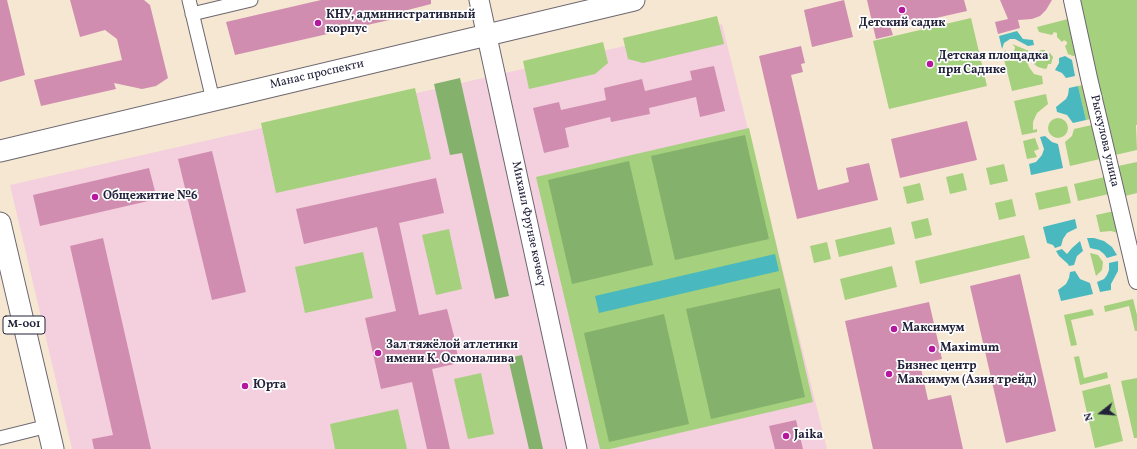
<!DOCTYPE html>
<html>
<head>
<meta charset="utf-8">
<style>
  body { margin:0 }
  #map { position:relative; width:1137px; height:449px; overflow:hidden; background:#f6e7d2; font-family:Vollkorn,serif }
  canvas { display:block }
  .north { position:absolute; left:1081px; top:393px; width:40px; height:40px; -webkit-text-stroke:3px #fff; paint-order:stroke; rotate:253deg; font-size:11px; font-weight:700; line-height:16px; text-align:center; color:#22223b }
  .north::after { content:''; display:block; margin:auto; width:14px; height:18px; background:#22223b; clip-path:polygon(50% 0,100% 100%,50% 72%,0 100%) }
</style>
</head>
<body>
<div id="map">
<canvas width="1137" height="449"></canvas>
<div class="north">N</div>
</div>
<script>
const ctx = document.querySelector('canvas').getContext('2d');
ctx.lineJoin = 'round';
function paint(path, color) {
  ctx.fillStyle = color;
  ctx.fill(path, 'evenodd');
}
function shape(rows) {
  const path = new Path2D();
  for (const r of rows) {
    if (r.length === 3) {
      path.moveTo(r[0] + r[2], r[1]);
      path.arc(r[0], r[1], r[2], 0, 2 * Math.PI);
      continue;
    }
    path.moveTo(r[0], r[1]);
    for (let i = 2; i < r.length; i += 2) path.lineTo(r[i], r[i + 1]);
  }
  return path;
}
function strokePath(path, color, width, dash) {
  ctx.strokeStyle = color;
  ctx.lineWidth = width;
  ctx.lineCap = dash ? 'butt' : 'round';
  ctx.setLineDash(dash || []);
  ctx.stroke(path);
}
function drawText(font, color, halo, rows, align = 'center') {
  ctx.font = font + ' Vollkorn,serif';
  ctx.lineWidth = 3.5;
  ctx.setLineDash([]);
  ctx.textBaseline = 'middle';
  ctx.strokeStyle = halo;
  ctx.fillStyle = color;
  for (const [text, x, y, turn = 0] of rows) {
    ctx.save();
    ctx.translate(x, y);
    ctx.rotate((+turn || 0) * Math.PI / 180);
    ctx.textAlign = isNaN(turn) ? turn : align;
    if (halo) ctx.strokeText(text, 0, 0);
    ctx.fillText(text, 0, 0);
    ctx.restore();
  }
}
paint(shape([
  [722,24,827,449,72,449,10,185]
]), '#f4cfde');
paint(shape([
  [1080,0,1137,0,1137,125,1136,125,1137,150,1115,155],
  [717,16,724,44,643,63,628,59,623,38],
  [971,18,987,86,889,109,873,41],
  [1068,19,1076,55,1073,56,1068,54,1065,46,1067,44,1067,42,1064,40,1062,42,1057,37,1057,33,1054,32,1052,35,1039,32,1037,27],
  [603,42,608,63,595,74,529,89,523,61],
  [1012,44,1029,51,1026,59,1029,67,1034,74,1042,76,1043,84,1012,91,1003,55,1005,50,1008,54,1010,54,1014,52,1015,47],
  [1041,50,1045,50,1045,52,1047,54,1050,53,1053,57,1051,64,1048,64,1047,68,1045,69,1038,67,1034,64,1037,61,1036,59,1033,57,1035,54],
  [1083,85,1091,119,1086,120,1078,86],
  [415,88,431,159,276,193,261,123],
  [1046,94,1048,104,1037,113,1033,122,1033,130,1037,129,1037,132,1022,135,1014,101],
  [1058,128,10],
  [1092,125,1100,159,1070,166,1065,142,1072,136,1074,129],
  [749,128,813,402,610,449,600,449,536,177],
  [1035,138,1039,149,1034,151,1037,157,1027,159,1023,141],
  [1137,162,1137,193,1125,196,1118,166],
  [1004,164,1008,181,990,185,986,168],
  [963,173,967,190,950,194,946,177],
  [1105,177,1109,194,1078,201,1074,184],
  [920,183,924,200,907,204,903,187],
  [1067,186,1071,203,1039,210,1035,193],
  [1012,199,1016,216,999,220,995,203],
  [1119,210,1125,235,1111,231,1100,232,1096,215],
  [928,218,932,235,915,239,911,222],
  [891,227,895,244,839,257,835,240],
  [449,229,462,289,436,295,422,235],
  [1024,235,1030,258,920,284,915,261],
  [827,242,831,259,814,263,810,246],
  [363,252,373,298,305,313,295,267],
  [1090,253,1098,255,1103,262,1102,270,1096,276],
  [892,266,897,287,845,300,840,279],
  [1133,299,1137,315,1137,331,1135,331,1129,306,1105,312,1104,306],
  [1092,309,1094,315,1071,320,1077,345,1071,346,1064,315],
  [1079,356,1084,378,1107,372,1108,378,1080,385,1074,357],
  [481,373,494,434,468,439,454,379],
  [1137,378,1137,438,1134,438,1121,381],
  [1110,384,1123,441,1095,448,1082,391],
  [398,409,407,449,335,449,330,424]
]), '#a5d07d');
paint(shape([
  [460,78,509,296,495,299,462,153,450,155,434,84],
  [745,135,769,239,675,260,651,156],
  [629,161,653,265,572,284,548,180],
  [780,288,805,397,711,419,686,309],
  [664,314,689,424,609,442,584,333],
  [522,355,543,449,529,449,508,358]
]), '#84b26c');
paint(shape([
  [1017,31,1023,39,1033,40,1034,45,1028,46,1015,39,1010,39,1004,43,1002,49,999,36],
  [1065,56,1072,60,1075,76,1066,78,1062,73,1055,70,1059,63,1059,58],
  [1078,86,1086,120,1073,123,1067,115,1057,112,1056,107,1066,99,1068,95,1069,88],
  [1045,136,1052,142,1058,144,1063,168,1031,175,1029,164,1036,162,1042,155,1044,149,1040,137],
  [1075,219,1077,228,1067,233,1063,239,1061,246,1055,248,1053,245,1047,243,1043,227],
  [1087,238,1094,238,1104,241,1112,247,1117,255,1107,258,1104,254,1099,250,1090,248],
  [1080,241,1083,251,1077,256,1074,265,1069,266,1068,264,1059,256,1056,251,1062,249,1067,254,1072,248],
  [775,254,779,271,599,313,595,296],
  [1118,261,1118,271,1111,284,1111,290,1100,292,1097,282,1104,279,1107,275,1109,270,1109,263],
  [1075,271,1080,279,1090,283,1093,294,1061,301,1058,290,1066,284,1069,278,1070,272]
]), '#4ab9bf');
paint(shape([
  [0,0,7,0,25,75,0,82],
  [70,0,144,0,150,5,168,78,156,86,142,89,114,83,116,89,41,106,34,80,122,60,117,39,105,30,80,37],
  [321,0,431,0,431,4,396,13,398,18,235,55,226,22],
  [844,0,853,37,812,47,804,10],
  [867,0,964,0,967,11,936,18,938,25,921,29,919,20,890,26,893,35,876,39],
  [1000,0,1052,0,1046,10,1040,16,1032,19,1018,20,1020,28,998,34,995,22,1008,19],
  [801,46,805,63,801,64,803,72,791,75,818,190,849,182,846,168,869,163,878,200,797,219,759,56],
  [714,66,725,111,700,117,696,97,649,108,650,114,611,122,610,117,565,128,569,147,544,153,533,108,559,102,561,110,606,100,604,88,642,79,645,91,692,80,690,71],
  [967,121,977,160,900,178,891,139],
  [212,151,246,292,212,300,178,159],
  [149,168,157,199,40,226,33,195],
  [436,178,444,213,399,223,419,315,447,309,454,336,459,363,432,369,450,449,427,449,412,382,381,389,365,318,396,311,377,227,304,244,296,209],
  [103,238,151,449,94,449,92,439,113,435,70,246],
  [1020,274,1056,431,1006,443,970,286],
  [929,302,942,359,920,364,928,400,951,395,963,449,873,449,845,321],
  [796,420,803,449,775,449,769,426]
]), '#d08daf');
const minor = shape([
  [189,0,213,100],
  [192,14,251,0],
  [0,438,48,426]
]);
const tertiary = shape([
  [1072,0,1089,78,1137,281]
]);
const secondary = shape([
  [479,0,577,449]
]);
const primary = shape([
  [0,151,634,0],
  [0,223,53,449]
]);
strokePath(minor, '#6c6770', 15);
strokePath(tertiary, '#6c6770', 18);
strokePath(secondary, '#6c6770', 21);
strokePath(primary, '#6c6770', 23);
strokePath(minor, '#fff', 13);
strokePath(tertiary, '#fff', 16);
strokePath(secondary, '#fff', 19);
strokePath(primary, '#fff', 21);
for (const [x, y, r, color] of [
  [902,10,4,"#b5179e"],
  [318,23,4,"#b5179e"],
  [930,64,4,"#b5179e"],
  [95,197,4,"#b5179e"],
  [894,329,4,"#b5179e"],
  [932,349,4,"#b5179e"],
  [378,353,4,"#b5179e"],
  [889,374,4,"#b5179e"],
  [245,386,4,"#b5179e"],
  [786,436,4,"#b5179e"]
]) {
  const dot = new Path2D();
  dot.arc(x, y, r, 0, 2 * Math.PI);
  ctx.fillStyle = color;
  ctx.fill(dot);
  strokePath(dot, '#fff', 1.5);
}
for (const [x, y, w] of [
  [24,325,42]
]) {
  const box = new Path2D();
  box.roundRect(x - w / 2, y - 9, w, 18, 3);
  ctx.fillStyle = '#fff';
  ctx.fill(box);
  strokePath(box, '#22223b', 1);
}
drawText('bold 11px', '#22223b', null, [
  ["М-001",24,325]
]);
drawText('bold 12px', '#22223b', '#fff', [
  ["КНУ, административный",326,16],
  ["корпус",326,30],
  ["Детский садик",902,24,"center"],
  ["Детская площадка",938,57],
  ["при Садике",938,71],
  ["Общежитие №6",103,197],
  ["Максимум",902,329],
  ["Зал тяжёлой атлетики",386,346],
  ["имени К. Осмоналива",386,360],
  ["Maximum",940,349],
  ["Бизнес центр",897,367],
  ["Максимум (Азия трейд)",897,381],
  ["Юрта",253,386],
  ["Jaika",794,436]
], 'left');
drawText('12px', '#22223b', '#fff', [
  ["Манас проспекти",317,75,-13],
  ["Рыскулова улица",1104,141,77],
  ["Михаил Фрунзе көчөсү",528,224,78]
]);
</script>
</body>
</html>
